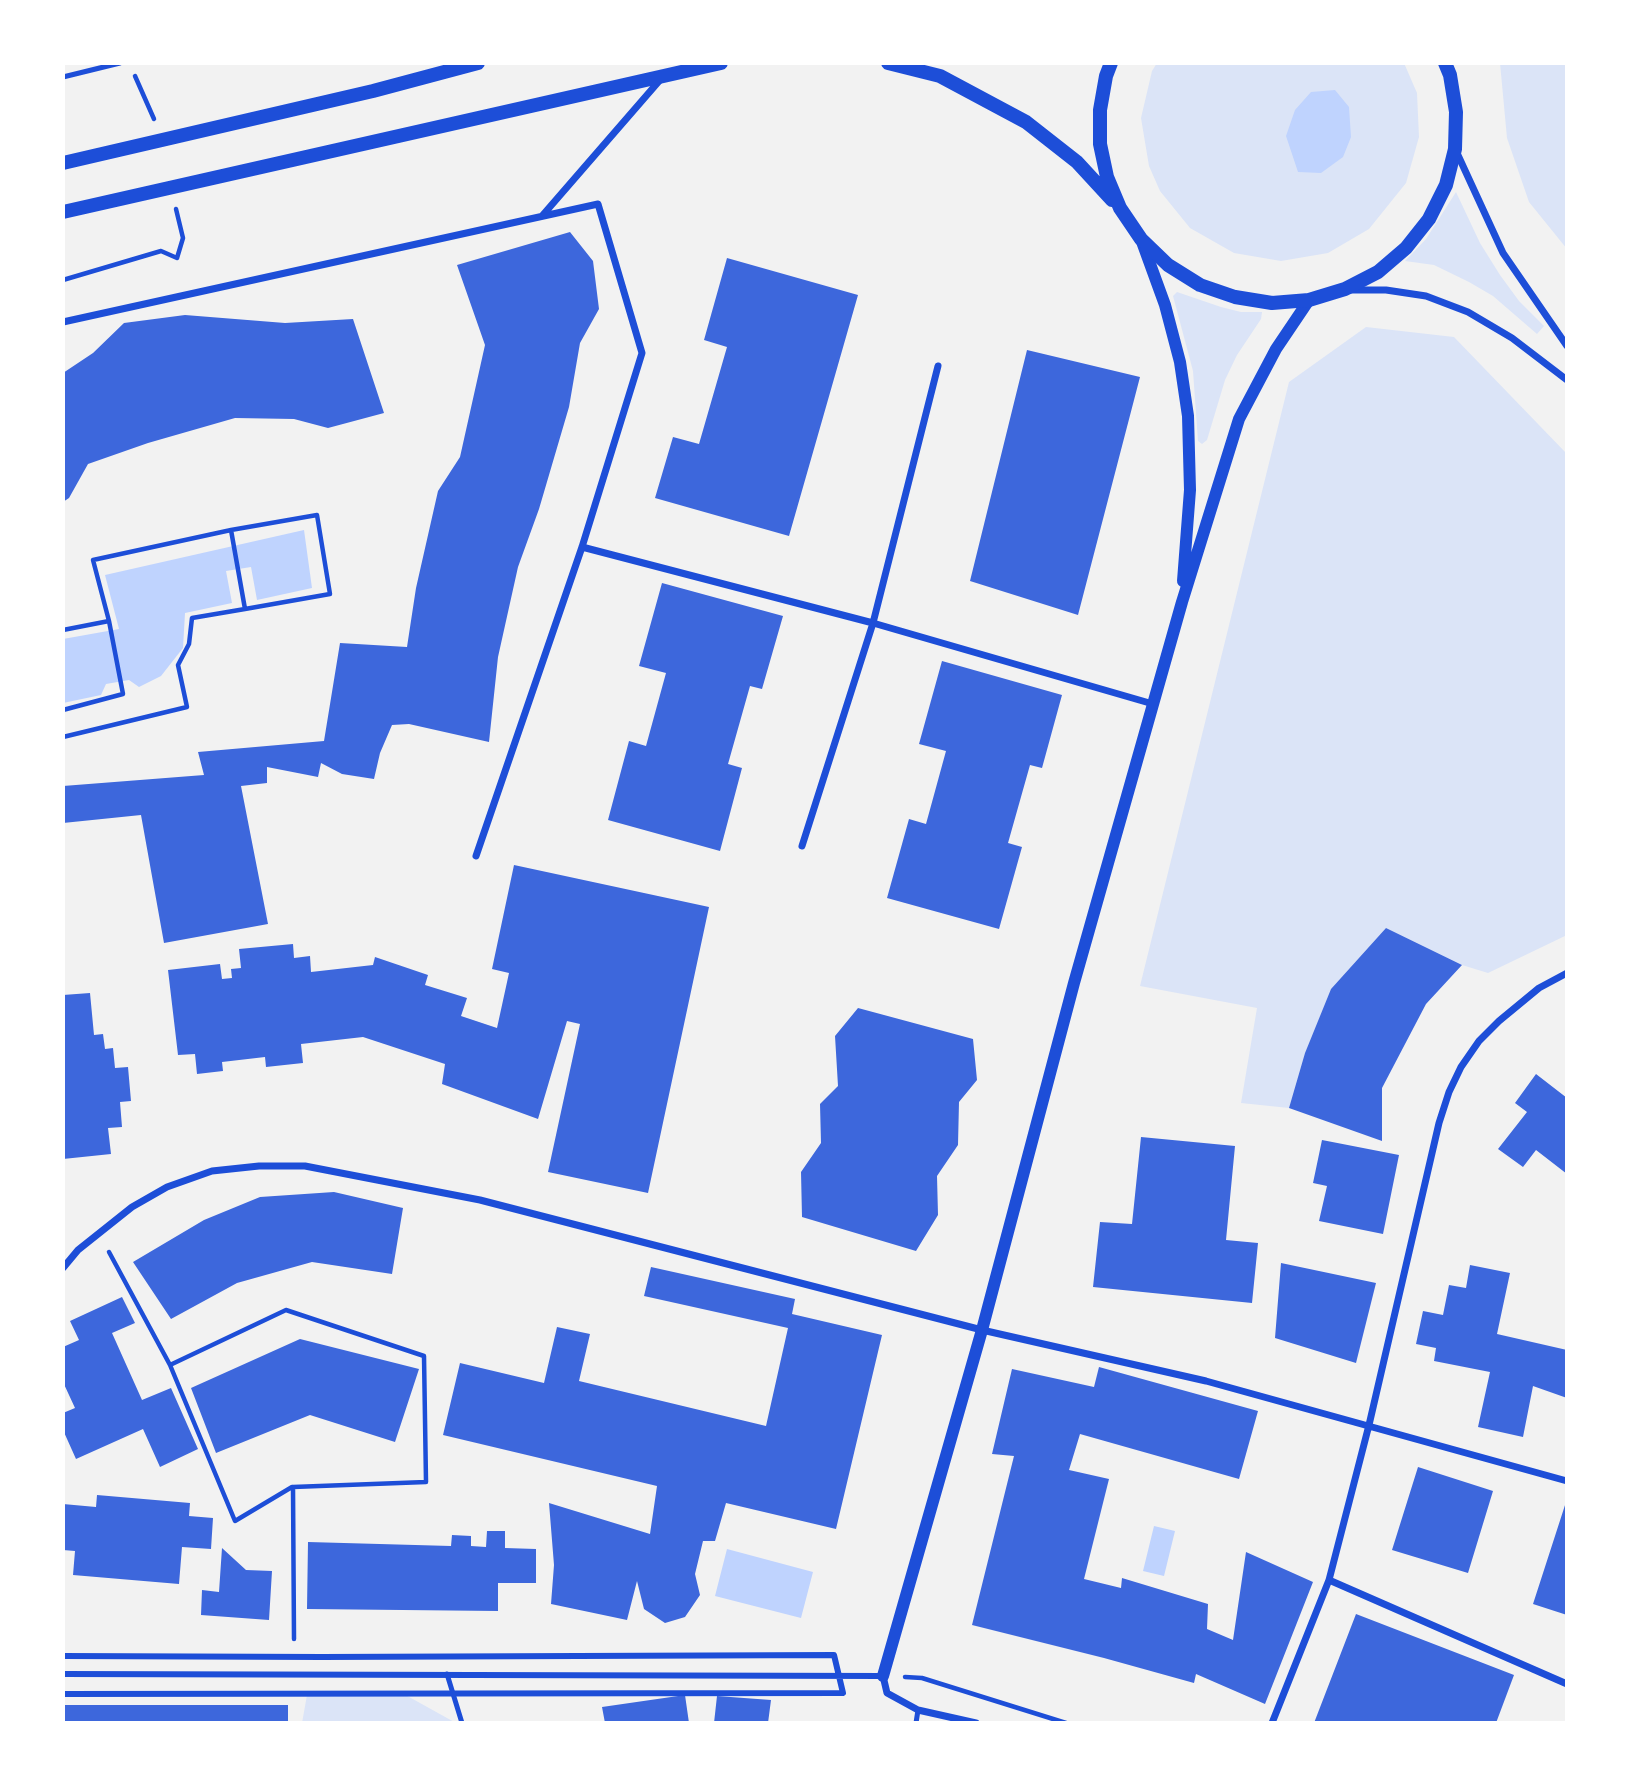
<!DOCTYPE html>
<html>
<head>
<meta charset="utf-8">
<style>
  body { margin:0 }
  #map { position:relative; width:1630px; height:1786px; overflow:hidden; background:#f2f2f2; font-family:Inter,sans-serif }
  canvas { display:block }
  .frame { position:absolute; inset:0; border:65px solid #fff; pointer-events:none }
</style>
</head>
<body>
<div id="map">
<canvas width="1630" height="1786"></canvas>
<div class="frame"></div>
</div>
<script>
const ctx = document.querySelector('canvas').getContext('2d');
ctx.lineJoin = 'round';
function paint(path, color) {
  ctx.fillStyle = color;
  ctx.fill(path, 'evenodd');
}
function shape(rows) {
  const path = new Path2D();
  for (const r of rows) {
    path.moveTo(r[0], r[1]);
    for (let i = 2; i < r.length; i += 2) path.lineTo(r[i], r[i + 1]);
  }
  return path;
}
function strokePath(path, color, width, dash) {
  ctx.strokeStyle = color;
  ctx.lineWidth = width;
  ctx.lineCap = dash ? 'butt' : 'round';
  ctx.setLineDash(dash || []);
  ctx.stroke(path);
}
paint(shape([
  [1157,63,1404,63,1417,93,1419,137,1406,183,1369,229,1328,253,1281,261,1234,253,1190,228,1160,191,1149,166,1141,118,1152,71],
  [1500,63,1567,63,1567,249,1529,202,1507,138],
  [1456,192,1480,243,1500,275,1519,301,1544,326,1537,334,1493,296,1469,282,1434,265,1405,261,1426,239],
  [1177,292,1221,307,1241,312,1262,312,1261,319,1237,355,1225,380,1207,440,1202,444,1198,441,1193,371,1173,296],
  [1366,327,1454,337,1567,454,1567,935,1488,973,1462,965,1386,928,1331,989,1305,1053,1289,1108,1241,1103,1257,1008,1140,986,1289,382],
  [402,1693,456,1723,302,1723,307,1695]
]), '#dbe4f7');
paint(shape([
  [1335,90,1349,107,1351,137,1343,157,1321,173,1298,172,1286,136,1295,110,1311,92],
  [304,530,312,588,257,600,251,567,226,571,232,603,185,613,183,648,161,676,139,687,129,680,106,684,101,695,63,703,63,639,119,629,105,575],
  [1154,1526,1175,1531,1164,1576,1143,1571],
  [727,1549,813,1572,801,1618,715,1596]
]), '#bfd3fe');
paint(shape([
  [570,232,593,261,599,309,580,343,569,407,539,509,518,567,498,657,489,742,409,724,392,725,380,753,374,779,342,774,321,763,318,777,267,767,267,783,241,786,268,924,164,943,141,815,63,823,63,786,204,775,198,752,324,741,340,643,407,647,416,588,438,491,460,457,485,345,457,265],
  [727,258,858,295,789,536,655,498,673,437,699,444,727,347,704,340],
  [185,315,285,323,353,319,384,413,328,428,294,419,235,418,148,443,88,464,69,498,63,502,63,373,93,353,124,323],
  [1027,350,1140,377,1078,615,970,581],
  [662,583,783,616,762,689,750,686,728,764,742,768,720,851,608,820,629,741,646,746,666,673,639,666],
  [942,661,1062,695,1042,768,1030,765,1008,843,1022,847,999,929,887,898,909,819,926,824,946,751,919,744],
  [514,865,709,907,648,1193,548,1172,580,1024,567,1021,538,1119,442,1084,445,1064,363,1037,301,1044,303,1063,266,1067,265,1057,222,1062,223,1071,197,1074,195,1054,178,1055,168,970,220,964,222,979,232,978,231,969,241,968,239,949,293,944,294,958,310,956,311,972,373,965,375,957,428,975,425,985,467,998,461,1016,497,1028,509,973,492,969],
  [1386,928,1462,965,1426,1004,1382,1088,1382,1141,1289,1108,1305,1053,1331,989],
  [90,993,94,1035,103,1034,105,1049,113,1048,115,1068,128,1067,131,1101,120,1102,122,1127,108,1128,111,1154,63,1159,63,995],
  [858,1008,973,1039,977,1080,959,1102,958,1145,937,1176,938,1215,916,1251,802,1217,801,1172,821,1143,820,1104,838,1086,835,1036],
  [1536,1074,1567,1098,1567,1174,1536,1150,1523,1167,1498,1149,1527,1112,1515,1103],
  [1141,1137,1235,1146,1226,1240,1258,1243,1252,1303,1093,1287,1100,1222,1132,1224],
  [1322,1140,1399,1155,1383,1234,1319,1221,1327,1186,1313,1183],
  [334,1192,403,1208,392,1274,312,1262,237,1283,171,1319,133,1262,204,1220,260,1197],
  [1281,1263,1376,1283,1356,1363,1275,1338],
  [1470,1265,1510,1273,1497,1334,1567,1350,1567,1398,1533,1386,1523,1437,1478,1427,1490,1372,1434,1361,1436,1348,1416,1344,1423,1311,1443,1315,1449,1285,1466,1288],
  [651,1267,795,1299,792,1314,882,1335,836,1529,726,1503,715,1541,703,1541,695,1574,700,1595,685,1617,665,1623,644,1609,637,1581,627,1620,551,1604,554,1565,549,1503,650,1534,657,1486,443,1435,460,1363,544,1383,557,1327,590,1334,579,1381,766,1426,788,1328,644,1296],
  [122,1297,135,1323,112,1333,142,1400,171,1388,198,1449,160,1467,143,1429,76,1459,63,1430,63,1413,75,1408,63,1382,63,1347,79,1340,70,1321],
  [300,1339,419,1369,395,1442,310,1415,216,1453,191,1388],
  [1099,1367,1258,1411,1239,1479,1080,1434,1069,1470,1109,1479,1084,1579,1121,1588,1122,1578,1208,1604,1207,1629,1233,1640,1246,1552,1313,1582,1265,1704,1196,1674,1194,1683,1104,1658,972,1625,1014,1456,992,1454,1012,1369,1094,1387],
  [1418,1467,1493,1491,1468,1573,1392,1550],
  [97,1495,190,1503,189,1516,213,1518,211,1549,182,1547,179,1584,73,1575,75,1551,63,1550,63,1504,96,1507],
  [1566,1502,1567,1502,1567,1615,1533,1604],
  [487,1531,505,1531,505,1548,536,1549,536,1583,498,1583,498,1611,307,1609,308,1542,451,1546,452,1535,471,1536,471,1546,486,1547],
  [222,1548,246,1570,272,1571,269,1620,201,1615,202,1590,219,1592],
  [1356,1614,1514,1675,1496,1723,1314,1723],
  [685,1695,689,1723,605,1723,602,1707],
  [717,1696,771,1700,768,1723,714,1723],
  [63,1705,288,1705,288,1723,63,1723]
]), '#3d67dc');
strokePath(shape([
  [135,76,154,119],
  [63,280,161,251,177,258,183,238,176,209],
  [63,630,109,621],
  [63,710,123,694,109,621,93,560,231,530,245,609,330,594,317,515,231,530],
  [63,737,187,707,178,665,189,644,192,618,245,609],
  [109,1252,170,1365,286,1310,424,1356,426,1482,293,1487,294,1639],
  [170,1365,235,1521,292,1487],
  [905,1677,922,1678,1066,1723]
]), '#1d4ed8', 4.5);
strokePath(shape([
  [63,77,120,63],
  [447,1674,462,1723],
  [916,1723,918,1710]
]), '#1d4ed8', 5);
strokePath(shape([
  [63,1656,322,1657,834,1655,843,1693,63,1694],
  [63,1674,883,1676]
]), '#1d4ed8', 6);
strokePath(shape([
  [1457,153,1503,253,1567,346],
  [542,216,660,80],
  [1349,290,1386,290,1426,296,1468,312,1512,338,1567,380],
  [63,322,598,204,642,353,582,547,476,856],
  [582,547,873,623,1153,704],
  [802,846,873,623,938,366],
  [63,1268,78,1250,132,1207,167,1187,212,1171,259,1166,305,1166,480,1200,982,1330,1206,1381,1567,1481],
  [1329,1580,1567,1684],
  [883,1676,887,1693,918,1710,976,1723],
  [1272,1723,1329,1580,1369,1425,1439,1123,1449,1092,1461,1067,1479,1041,1499,1021,1539,988,1567,973]
]), '#1d4ed8', 7);
strokePath(shape([
  [1141,239,1165,305,1180,362,1188,416,1190,490,1183,581],
  [883,1676,982,1330,1074,983,1182,602,1239,419,1276,349,1309,300]
]), '#1d4ed8', 12);
strokePath(shape([
  [888,63,940,76,1026,122,1077,162,1112,200],
  [1111,63,1106,76,1100,110,1100,144,1107,177,1120,208,1141,239,1168,265,1200,285,1235,297,1272,303,1309,300,1345,289,1378,272,1406,248,1429,219,1446,185,1455,149,1456,112,1450,75,1445,63],
  [63,163,373,91,478,63],
  [63,212,721,63]
]), '#1d4ed8', 14);
</script>
</body>
</html>
